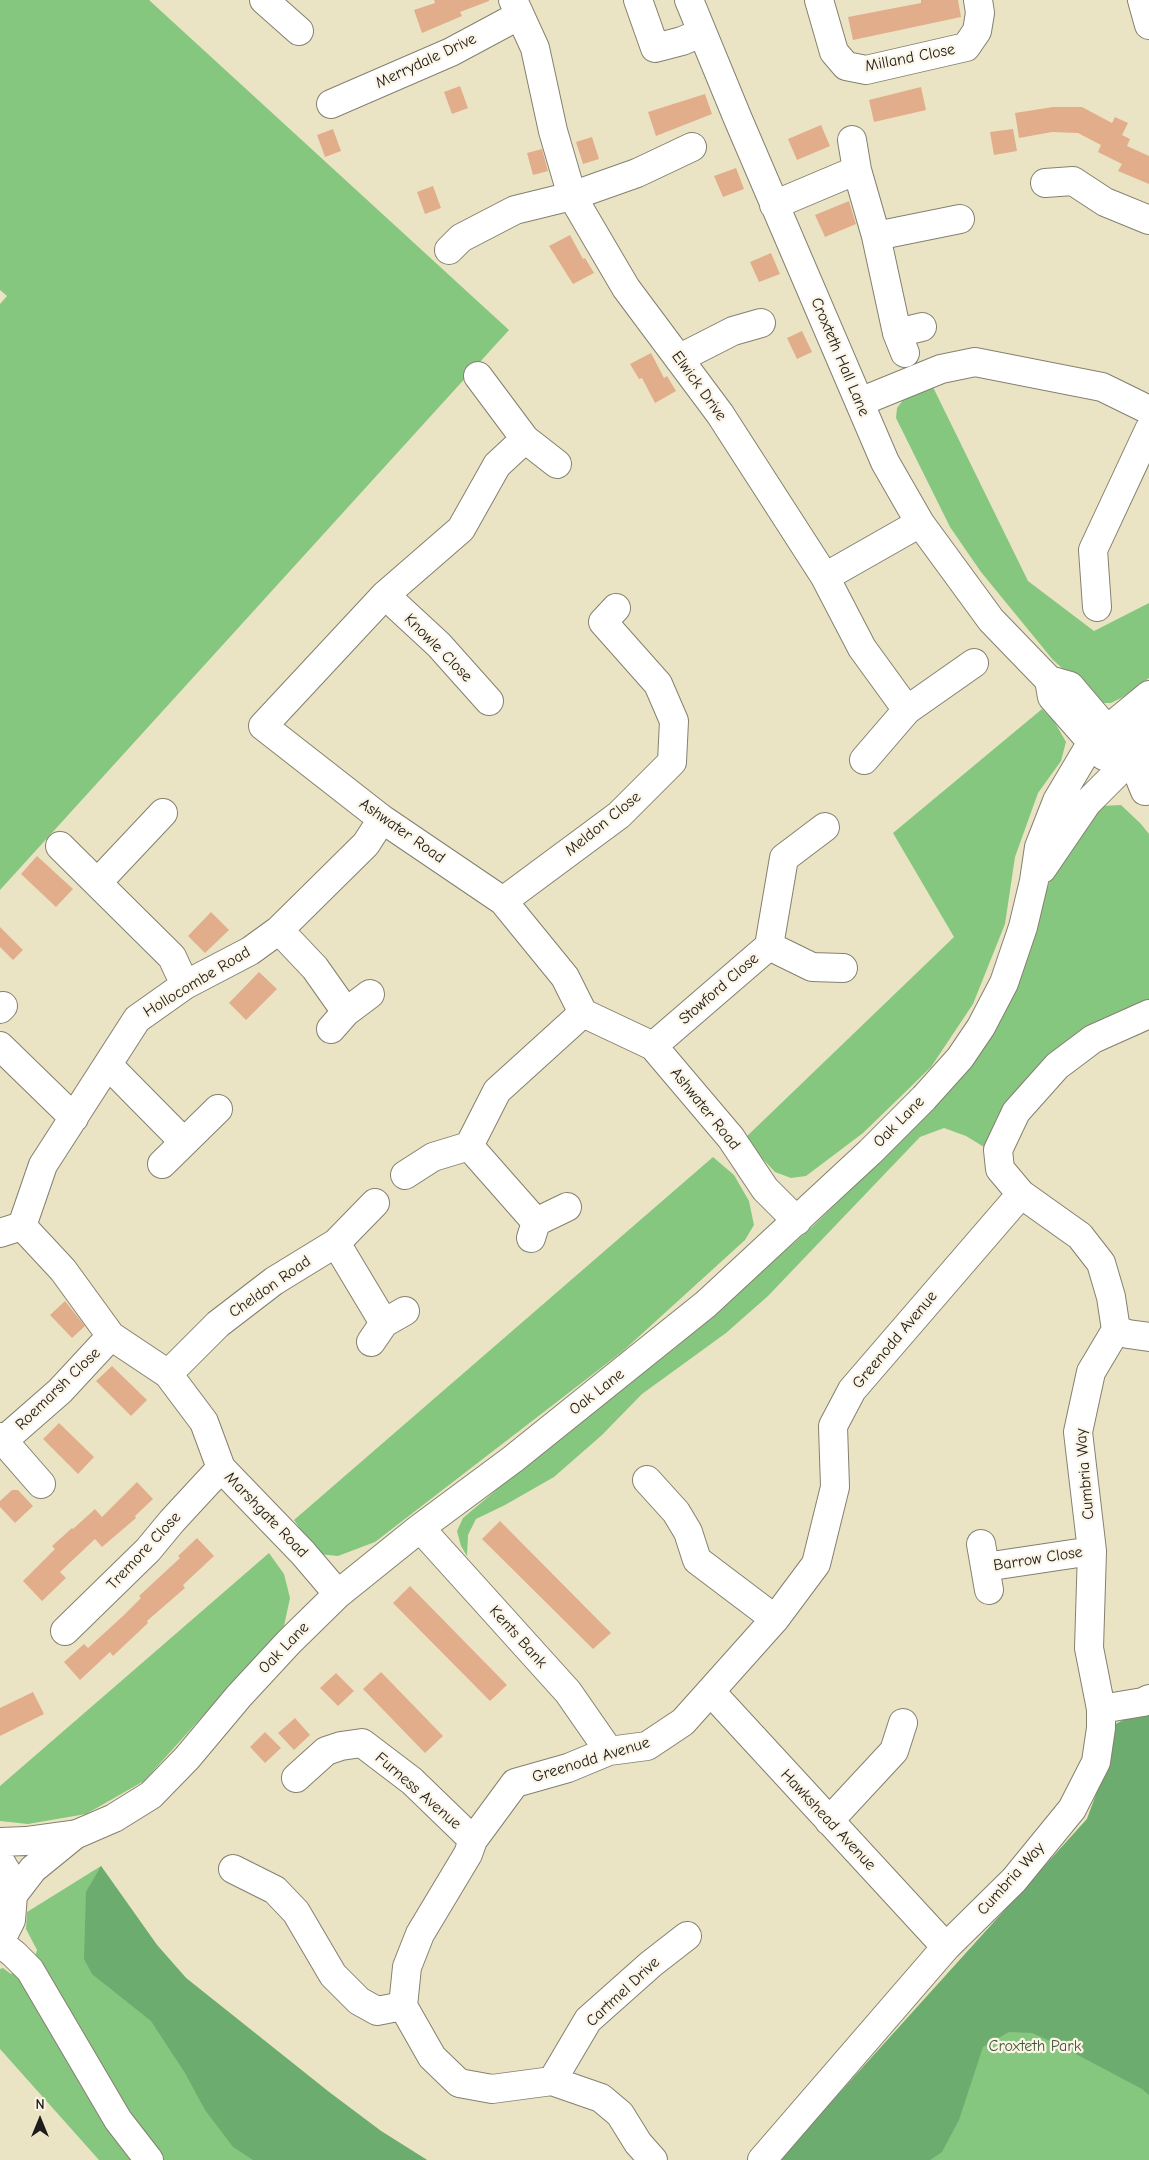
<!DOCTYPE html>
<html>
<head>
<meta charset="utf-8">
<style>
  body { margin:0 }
  #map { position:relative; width:1149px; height:2160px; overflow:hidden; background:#ebe4c4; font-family:"Comic Neue",sans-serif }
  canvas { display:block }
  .north { position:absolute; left:15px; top:2095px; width:50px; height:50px; -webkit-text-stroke:4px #fcf5e5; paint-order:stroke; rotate:0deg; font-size:14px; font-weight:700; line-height:20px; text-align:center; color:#1c1c1c }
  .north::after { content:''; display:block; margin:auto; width:18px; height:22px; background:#1c1c1c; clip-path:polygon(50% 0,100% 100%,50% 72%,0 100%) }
</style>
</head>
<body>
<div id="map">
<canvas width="1149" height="2160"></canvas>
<div class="north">N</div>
</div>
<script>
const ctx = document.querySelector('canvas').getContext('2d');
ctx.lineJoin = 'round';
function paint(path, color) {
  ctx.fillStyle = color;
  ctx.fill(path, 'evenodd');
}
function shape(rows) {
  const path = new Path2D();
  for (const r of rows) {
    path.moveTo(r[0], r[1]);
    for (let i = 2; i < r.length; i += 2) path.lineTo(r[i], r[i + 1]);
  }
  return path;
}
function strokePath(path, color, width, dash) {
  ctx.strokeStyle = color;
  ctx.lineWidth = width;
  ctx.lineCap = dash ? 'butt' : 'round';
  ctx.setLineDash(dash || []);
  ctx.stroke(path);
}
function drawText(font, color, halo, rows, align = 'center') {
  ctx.font = font + ' "Comic Neue",sans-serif';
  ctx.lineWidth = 4.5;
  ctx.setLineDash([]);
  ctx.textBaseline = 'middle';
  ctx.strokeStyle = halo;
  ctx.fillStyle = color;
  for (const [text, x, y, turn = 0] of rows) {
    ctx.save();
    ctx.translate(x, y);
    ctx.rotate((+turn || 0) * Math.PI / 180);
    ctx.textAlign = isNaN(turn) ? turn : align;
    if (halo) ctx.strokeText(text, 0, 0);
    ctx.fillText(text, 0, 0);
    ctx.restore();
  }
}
paint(shape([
  [0,0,149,0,509,330,0,890,0,304,7,296,0,290],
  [931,383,1028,581,1094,631,1149,603,1149,678,1123,697,1111,703,1101,703,1053,660,981,572,950,527,896,418,897,408,907,395],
  [1042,709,1054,721,1066,742,1061,761,1038,793,1015,857,1005,924,973,1004,931,1067,863,1133,806,1176,791,1178,775,1172,744,1139,954,937,893,833],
  [1121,805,1141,824,1149,834,1149,1002,1104,1018,1053,1052,1014,1095,996,1119,992,1136,990,1168,984,1147,966,1136,944,1128,920,1137,768,1296,726,1333,642,1394,602,1435,554,1477,505,1505,476,1519,468,1535,467,1556,461,1546,457,1531,463,1518,547,1447,675,1348,812,1227,923,1119,967,1069,1008,1006,1024,957,1038,909,1062,854,1102,806],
  [713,1157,734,1175,749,1201,754,1225,745,1240,623,1351,375,1542,338,1556,318,1554,294,1520],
  [269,1553,284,1574,290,1598,284,1626,144,1781,86,1814,28,1824,0,1821,0,1786],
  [1149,1707,1149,2160,779,2160,1087,1819,1111,1754,1112,1726],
  [101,1866,157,1945,186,1978,329,2092,381,2131,427,2160,99,2160,0,2049,0,1969,3,1968,11,1974,34,1960,37,1950,26,1929,27,1912]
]), '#86c77f');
paint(shape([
  [1149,1707,1149,2095,1142,2089,1057,2044,1032,2033,1009,2032,983,2047,959,2120,942,2152,930,2160,779,2160,1087,1819,1111,1754,1112,1726],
  [101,1866,157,1945,186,1978,329,2092,381,2131,427,2160,253,2160,233,2147,205,2110,185,2073,151,2021,92,1974,84,1959,86,1892]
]), '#6cac6e');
paint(shape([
  [434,0,489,0,489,1,460,12,462,16,422,33,414,10,435,3],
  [921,0,958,0,961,17,853,40,848,17,921,3],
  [460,86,468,108,452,114,444,92],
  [921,87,926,110,874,122,869,100],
  [705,94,712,114,656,136,648,112],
  [1053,107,1082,107,1112,123,1115,117,1128,123,1122,135,1130,139,1127,146,1149,156,1149,184,1118,171,1122,164,1098,152,1101,145,1078,133,1052,132,1019,138,1015,113],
  [821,125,830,146,797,160,788,139],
  [333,129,341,151,325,157,317,135],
  [1013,129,1017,151,994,155,990,132],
  [592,137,599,159,583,164,576,142],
  [542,149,548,171,533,175,527,153],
  [736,168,744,189,723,197,714,176],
  [433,186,441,208,425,214,417,192],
  [849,201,856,224,825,237,815,215],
  [570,235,583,259,585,258,594,273,573,284,549,246],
  [771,253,780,274,759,282,750,262],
  [802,331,812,352,797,359,787,338],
  [651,353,664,378,667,376,676,391,655,403,642,378,639,379,630,364],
  [37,856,73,889,56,907,21,874],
  [211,912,229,930,205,953,188,936],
  [0,927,23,950,13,960,0,947],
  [259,972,277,989,246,1020,229,1003],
  [65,1301,85,1326,72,1338,50,1315],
  [112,1366,147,1400,131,1416,96,1381],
  [59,1423,94,1457,78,1474,43,1439],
  [137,1482,153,1499,135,1516,136,1518,102,1547,95,1539,60,1572,66,1578,42,1601,23,1581,55,1549,52,1546,72,1528,73,1529,95,1509,102,1517],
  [12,1490,18,1490,33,1506,15,1523,0,1507,0,1501],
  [500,1521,611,1633,593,1649,482,1539],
  [197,1538,214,1556,183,1585,185,1588,147,1621,148,1623,113,1656,110,1652,80,1680,64,1662,84,1644,88,1648,124,1615,141,1598,139,1596,180,1558,178,1556],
  [410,1586,507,1685,490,1701,393,1603],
  [381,1672,443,1736,425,1753,363,1689],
  [336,1673,354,1691,338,1706,320,1688],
  [33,1692,44,1714,0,1736,0,1708],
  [295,1718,310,1735,294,1750,278,1733],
  [265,1732,281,1748,265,1763,250,1747]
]), '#e2ad8a');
const minor = shape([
  [264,0,299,31],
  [513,0,535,48,553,131,572,196,626,288,720,414,825,577,862,648,907,710],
  [638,0,655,48,682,41,701,33],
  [689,0,738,119,885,462,920,523,991,620,1049,680,1070,686,1075,692,1132,759,1145,791],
  [819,0,834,52,846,66,866,70,966,47,977,31,980,13,978,0],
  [1142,0,1149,25],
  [331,104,451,52,520,15],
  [852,140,857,170,876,236,897,333,905,353],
  [1045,183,1073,181,1105,202,1149,220],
  [774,205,857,170],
  [876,236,960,219],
  [449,250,461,238,515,210,572,196,637,173,692,147],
  [897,333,922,327],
  [680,358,733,331,761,323],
  [478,376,525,439,557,464],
  [860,402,941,369,975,362,1102,387,1149,410],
  [525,439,497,465,461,529,385,595,263,726,382,819,503,901,565,977,583,1013,653,1046,731,1138,765,1189,797,1221],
  [825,577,920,523],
  [385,595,439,645,489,701],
  [1097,607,1093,550,1149,430],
  [1049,680,1052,697,1104,756],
  [1113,742,1131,738,1149,723],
  [864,760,907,710,974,663],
  [60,846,172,957,185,985],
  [1042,869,1087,803,1118,772,1149,745],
  [98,882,163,813],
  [503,901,619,815,672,762,674,721,658,684,603,622,616,608],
  [279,930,315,968,346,1012],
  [769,946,812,967,843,968],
  [0,1009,3,1006],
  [331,1029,346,1012,370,994],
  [0,1046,74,1118],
  [653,1046,769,946,784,858,825,827],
  [108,1065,184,1142],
  [469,1146,536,1222],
  [162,1164,218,1109],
  [405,1175,433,1157,469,1146,497,1091,583,1013],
  [22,1226,43,1165,137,1019,185,985,250,951,279,930,366,844,382,819],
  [0,1233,22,1226,63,1270,111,1336,168,1374,204,1422,221,1468,303,1553,338,1594],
  [531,1238,536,1222,567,1207],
  [336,1243,384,1323],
  [1116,1330,1128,1334,1149,1337],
  [371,1342,384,1323,405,1311],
  [168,1374,218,1324,274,1281,336,1243,375,1203],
  [0,1437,41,1484],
  [4,1440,60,1391,111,1336],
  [647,1480,676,1512,688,1532,697,1560,775,1619],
  [420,1528,568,1692,609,1751],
  [981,1544,989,1590],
  [985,1567,1092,1551],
  [65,1631,148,1550,172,1521,221,1468],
  [711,1692,946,1947],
  [1101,1709,1143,1702,1149,1699],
  [296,1778,326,1751,341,1746,362,1743,412,1781,473,1840],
  [829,1821,894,1751,903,1723],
  [0,1842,26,1841,77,1834,114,1818,151,1795,187,1758,239,1696,289,1642,338,1594,420,1528,513,1459,706,1304,870,1152,924,1098,960,1058,981,1027,1004,983,1023,927,1034,881,1039,847,1057,801,1092,742,1149,695],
  [0,1861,9,1876,13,1895,11,1920,0,1942],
  [233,1869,275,1890,296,1912,333,1975,359,2001,377,2011,403,2006],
  [13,1895,33,1869,76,1834],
  [0,1943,14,1954,30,1970,118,2120,149,2160],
  [552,2081,588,2020,651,1964,687,1936],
  [653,2160,638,2143,620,2114,601,2098,552,2081,492,2089,459,2083,432,2057,403,2006,407,1967,420,1934,468,1854,473,1840,515,1783,568,1768,609,1751,647,1746,683,1722,775,1619,816,1564,835,1487,833,1426,852,1390,1021,1194],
  [762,2160,946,1947,1014,1880,1072,1809,1096,1762,1101,1728,1101,1709,1089,1648,1092,1551,1078,1432,1091,1372,1116,1330,1111,1297,1101,1263,1080,1236,1021,1194,1000,1169,998,1150,1016,1112,1057,1066,1093,1039,1149,1014]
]);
strokePath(minor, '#848070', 30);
strokePath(minor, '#fff', 28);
drawText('16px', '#1c1c1c', '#fcf5e5', [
  ["Milland Close",910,58,-11],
  ["Merrydale Drive",426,61,-25],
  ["Croxteth Hall Lane",840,357,67],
  ["Elwick Drive",699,386,54],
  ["Knowle Close",438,648,45],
  ["Meldon Close",603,824,-39],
  ["Ashwater Road",402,831,35],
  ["Hollocombe Road",197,982,-31],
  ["Stowford Close",719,989,-41],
  ["Ashwater Road",705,1109,51],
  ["Oak Lane",899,1122,-45],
  ["Cheldon Road",270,1287,-35],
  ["Greenodd Avenue",895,1340,-50],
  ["Roemarsh Close",58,1389,-44],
  ["Oak Lane",597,1392,-38],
  ["Cumbria Way",1085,1474,-95],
  ["Marshgate Road",266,1515,46],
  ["Tremore Close",144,1551,-47],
  ["Barrow Close",1038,1559,-9],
  ["Kents Bank",518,1637,48],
  ["Oak Lane",284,1648,-46],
  ["Greenodd Avenue",591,1760,-17],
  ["Furness Avenue",418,1791,41],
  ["Hawkshead Avenue",828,1820,47],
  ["Cumbria Way",1011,1879,-48],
  ["Cartmel Drive",623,1992,-43]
]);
drawText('16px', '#41583f', '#fcf5e5', [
  ["Croxteth Park",1035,2046]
]);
</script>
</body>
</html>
